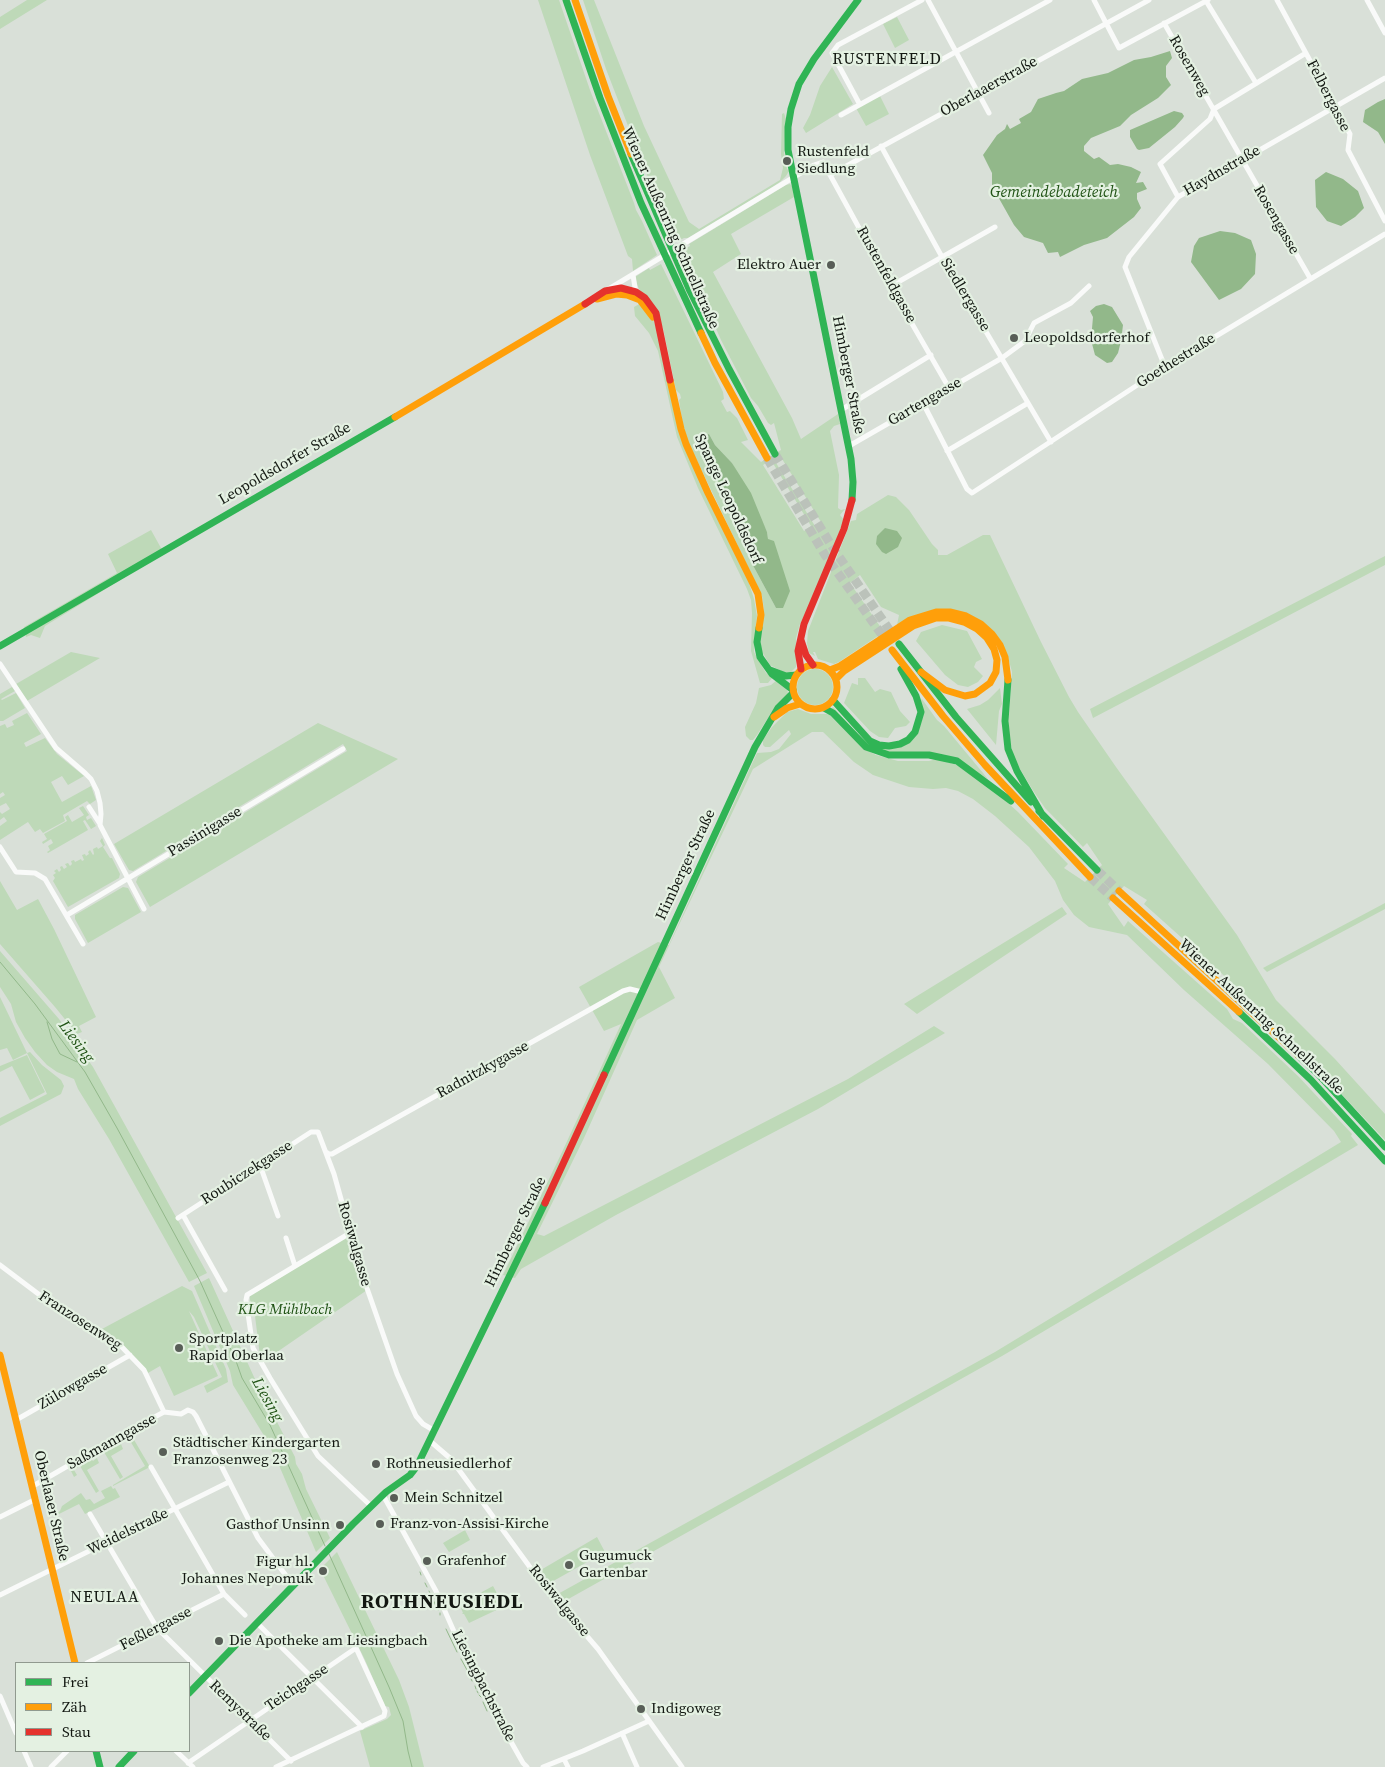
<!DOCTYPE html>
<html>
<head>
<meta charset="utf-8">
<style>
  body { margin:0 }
  #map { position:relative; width:1385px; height:1767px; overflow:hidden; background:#d9e0d8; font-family:"Source Serif 4",serif }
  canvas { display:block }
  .legend { position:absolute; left:15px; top:1662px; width:175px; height:90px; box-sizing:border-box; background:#e4f1e2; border:1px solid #909a8f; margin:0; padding:6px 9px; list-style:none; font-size:15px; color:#131812 }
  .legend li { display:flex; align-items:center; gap:10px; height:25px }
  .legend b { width:25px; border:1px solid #909a8f }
</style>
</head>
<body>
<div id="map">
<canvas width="1385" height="1767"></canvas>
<ul class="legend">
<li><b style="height:6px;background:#30b455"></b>Frei</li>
<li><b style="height:6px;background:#ff9f0a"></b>Zäh</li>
<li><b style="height:6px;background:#e5322d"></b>Stau</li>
</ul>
</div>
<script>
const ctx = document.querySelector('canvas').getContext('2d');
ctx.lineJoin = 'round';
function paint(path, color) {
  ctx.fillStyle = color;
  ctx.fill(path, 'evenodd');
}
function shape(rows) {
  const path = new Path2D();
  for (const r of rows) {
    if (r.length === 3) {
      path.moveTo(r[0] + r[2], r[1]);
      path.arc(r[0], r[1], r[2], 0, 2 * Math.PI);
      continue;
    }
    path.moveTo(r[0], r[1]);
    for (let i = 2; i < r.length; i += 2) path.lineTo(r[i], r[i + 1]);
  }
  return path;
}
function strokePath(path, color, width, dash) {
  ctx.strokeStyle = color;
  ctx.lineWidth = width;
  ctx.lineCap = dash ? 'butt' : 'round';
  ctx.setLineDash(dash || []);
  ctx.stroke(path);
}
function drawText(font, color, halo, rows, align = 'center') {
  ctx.font = font + ' "Source Serif 4",serif';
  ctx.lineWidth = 4.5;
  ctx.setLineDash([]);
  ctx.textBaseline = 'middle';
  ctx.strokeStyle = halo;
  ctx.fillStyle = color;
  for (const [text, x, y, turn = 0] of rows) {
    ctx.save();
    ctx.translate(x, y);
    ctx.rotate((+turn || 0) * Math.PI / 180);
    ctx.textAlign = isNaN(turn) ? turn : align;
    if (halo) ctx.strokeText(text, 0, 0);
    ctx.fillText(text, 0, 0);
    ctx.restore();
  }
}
paint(shape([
  [27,0,47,0,0,29,0,17],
  [538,0,559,0,590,90,634,203,636,210,642,221,657,255,633,271,632,259,628,256,590,155],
  [583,0,594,0,644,126,689,222,699,229,780,180,783,168,781,154,782,114,784,113,786,119,784,152,787,169,789,171,786,176,780,182,768,190,688,238,684,238,676,242,649,180,606,69],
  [897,17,909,40,895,48,883,24],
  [832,67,853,104,806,133,803,128,810,115,820,86],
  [880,96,889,114,866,126,856,108],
  [790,184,793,187,794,197,731,234,741,254,713,272,792,418,801,439,838,414,840,424,834,426,830,431,839,475,838,508,841,510,845,509,840,515,844,520,817,589,800,624,796,638,796,667,791,672,785,673,770,665,761,650,760,640,764,609,762,596,689,444,683,426,679,400,681,398,680,394,676,390,663,328,638,287,635,277,649,268,650,270,661,264,723,392,724,399,721,401,727,412,730,411,737,418,748,440,741,442,761,462,781,450,774,423,771,425,768,423,758,406,751,398,721,340,700,292,692,279,681,251,690,246,689,244,786,185],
  [709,434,715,445,732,463,767,532,776,608,749,558,752,547,744,535,739,522,732,513,699,440,701,437],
  [779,454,821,522,815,526,773,458],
  [771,460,811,526,804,531,763,465],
  [641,303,653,319,659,336,697,476,749,583,754,599,757,616,754,643,754,652,766,673,773,677,768,683,760,683,751,651,752,613,751,600,747,589,698,488,677,437,658,351,649,333,635,316,634,307],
  [888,495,896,497,909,510,932,544,938,550,938,555,947,555,983,535,990,535,1041,642,1069,697,1078,712,1116,767,1237,935,1276,1000,1335,1059,1385,1114,1385,1140,1259,1007,1144,904,1147,900,1124,886,1108,904,1124,927,1128,921,1227,1009,1233,1019,1242,1023,1299,1077,1352,1134,1351,1136,1358,1145,1002,1356,563,1602,556,1595,995,1352,1341,1142,1334,1131,1268,1064,1184,990,1127,935,1089,927,1074,915,1063,900,1055,881,1029,847,995,816,973,799,958,791,946,788,933,789,909,787,873,775,854,762,823,732,812,732,753,769,659,967,675,998,637,1020,584,1138,537,1234,544,1236,848,1079,934,1026,945,1033,818,1109,616,1215,521,1269,515,1278,503,1275,563,1150,621,1024,604,1031,579,987,658,942,669,945,757,753,771,752,779,749,791,734,789,730,770,747,765,747,763,745,763,740,772,727,787,712,798,709,811,714,829,714,866,750,876,755,898,761,929,761,937,759,960,766,996,792,1018,812,1068,864,1064,868,1085,882,1102,865,1087,843,1083,847,1045,808,1034,792,1014,759,1008,731,1012,672,1008,657,975,617,897,625,899,615,881,607,860,575,850,583,884,632,839,662,834,664,818,659,815,652,813,652,815,656,809,653,807,643,808,631,851,521,856,520,857,514],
  [151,530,161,548,166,552,45,626,40,638,31,635,26,637,24,627,117,573,108,554],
  [1385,556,1385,565,1093,718,1090,709],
  [942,625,967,631,982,659,976,662,974,667,983,676,978,682,968,687,958,685,945,675,916,641,921,632],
  [71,652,100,658,27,701,16,684],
  [815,687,18],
  [858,678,865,678,875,692,880,689,891,692,900,711,910,722,906,726,895,728,888,738,879,737,870,731,844,703,852,683,858,685],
  [777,680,787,687,788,694,773,710,757,735,753,740,750,740,746,736,745,727,756,703,759,688,771,685],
  [12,687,15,691,1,699,2,700,16,693,25,708,3,721,0,721,0,694],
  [1000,688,1002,704,999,711,996,745,967,709,980,705,988,700],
  [922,699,937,720,944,726,988,779,955,759,942,755,929,753,891,753,880,751,869,746,858,737,835,711,831,709,833,707,860,736,870,744,881,748,890,749,902,746,909,741,916,734,923,716,920,701],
  [27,713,41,734,24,743,26,747,45,738,57,754,84,776,68,785,62,776,51,782,62,802,91,786,96,800,90,804,87,801,63,815,65,821,43,833,40,829,35,832,28,822,0,840,0,826,7,821,4,817,0,820,0,812,2,814,10,809,6,803,0,806,0,798,5,795,3,792,0,794,0,726,5,724,7,728,14,725,12,721],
  [318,723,398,759,150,907,136,882,138,877,347,751,343,744,133,871,129,870,114,844],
  [83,806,89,815,86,817,87,820,91,818,96,826,91,829,85,820,83,821,88,830,48,853,47,852,50,850,48,846,53,843,51,839,43,844,42,842,47,839,44,834,67,821,65,817,75,810,68,815,72,822,84,815,79,808],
  [102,838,105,845,103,847,110,858,112,858,120,874,119,878,68,907,53,881,55,878,53,875,56,873,54,871,57,869,59,872,61,870,60,867,62,866,64,869,67,867,65,864,68,863,70,866,72,864,71,861,74,860,75,862,81,859,82,861,84,860,82,855,85,854,86,856,89,854,88,852,90,850,93,855,94,854,93,849,97,847,98,849,103,846,100,841],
  [0,881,17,910,38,899,54,929,96,1017,79,1026,82,1032,77,1034,55,1007,0,944],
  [123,887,128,888,141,912,88,943,75,919,75,915],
  [1385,903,1385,909,1267,972,1263,968],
  [1062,907,1067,914,917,1014,904,1004],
  [0,951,59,1019,93,1067,207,1273,189,1282,109,1139,78,1089,74,1079,57,1072,47,1065,35,1052,25,1038,16,1022,11,1004,0,987],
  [0,997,27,1053,30,1052,42,1065,61,1080,64,1086,61,1094,0,1126,0,1118,47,1094,27,1053,13,1060,7,1048,0,1050],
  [27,1055,45,1092,30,1100,12,1066,0,1072,0,1066],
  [353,1234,370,1288,264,1361,260,1356,254,1308,250,1300,250,1296,348,1236],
  [209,1278,254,1377,295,1457,296,1464,302,1474,306,1489,330,1538,316,1552,278,1463,263,1434,233,1385,230,1371,194,1286],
  [182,1286,192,1291,226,1369,228,1382,207,1393,204,1386,222,1377,194,1317,189,1311,218,1376,174,1396,160,1366,148,1373,122,1344,102,1329],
  [130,1433,150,1467,113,1486,113,1485,145,1466,129,1439,122,1442,120,1439],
  [118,1440,120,1442,115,1445,116,1447,121,1444,123,1449,111,1456,123,1477,120,1479,104,1452,97,1456,96,1454],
  [95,1454,96,1457,91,1459,93,1461,97,1458,99,1463,87,1470,99,1491,96,1493,80,1466,74,1470,77,1475,74,1477,70,1469],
  [111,1486,113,1489,115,1488,120,1497,85,1514,79,1504,57,1515,57,1513,60,1511,62,1506,81,1493,86,1500,90,1499,94,1504,105,1498,101,1491],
  [465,1530,470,1540,449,1552,443,1543],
  [597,1537,605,1552,548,1584,539,1571],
  [337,1552,399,1680,409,1707,424,1767,370,1767,360,1731,387,1719,391,1715,389,1707,385,1706,365,1660,320,1569],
  [493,1586,500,1599,503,1598,507,1605,469,1623,464,1614,462,1614,463,1613,460,1606,458,1605]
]), '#bed9b8');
paint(shape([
  [1170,51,1172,58,1166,66,1166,77,1171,85,1158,98,1131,115,1120,126,1091,138,1084,146,1084,151,1094,159,1099,157,1110,165,1118,164,1131,167,1141,172,1136,183,1143,182,1147,189,1137,193,1137,199,1141,208,1134,217,1107,238,1084,245,1060,257,1058,252,1048,253,1043,243,1024,237,1014,225,992,186,992,173,983,155,997,135,1005,129,1007,124,1010,129,1021,123,1019,119,1031,112,1038,99,1056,93,1064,91,1082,79,1108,73,1134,60,1151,57],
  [1385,99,1385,144,1378,132,1363,122,1365,110,1378,102],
  [1174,111,1182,113,1184,116,1183,118,1175,127,1149,148,1139,150,1137,149,1130,137,1130,130],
  [1326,172,1343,179,1358,191,1364,208,1355,217,1341,226,1327,221,1316,207,1315,180],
  [1220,231,1235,233,1251,240,1256,254,1255,274,1241,289,1219,300,1191,262,1194,246,1199,238],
  [1104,304,1112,307,1123,325,1121,341,1118,353,1112,362,1107,363,1095,355,1091,340,1093,317,1090,311,1096,306],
  [709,434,715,445,732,463,751,493,767,532,768,539,774,541,790,591,783,608,776,608,749,558,752,547,743,535,739,522,732,513,699,440,701,437],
  [885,528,897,531,902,538,898,547,886,554,882,552,876,544,877,536]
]), '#92b88a');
strokePath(shape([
  [0,962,35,1004,85,1072,117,1128,200,1281,236,1361,242,1378,270,1425,325,1546],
  [47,1022,52,1039,60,1054,77,1062],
  [329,1554,389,1687,403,1721,408,1751,412,1767],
  [420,1572,421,1575],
  [425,1583,427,1587],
  [429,1591,436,1606],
  [437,1608,438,1610],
  [440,1613,440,1615],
  [446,1629,457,1652],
  [461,1659,467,1670],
  [469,1674,472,1681],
  [475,1686,476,1689],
  [477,1691,478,1693],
  [479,1695,481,1697],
  [483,1702,487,1711]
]), '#92b88a', 1);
strokePath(shape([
  [775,454,833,548,895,638],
  [767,458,825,555,887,642],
  [1097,870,1119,891],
  [1090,877,1113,898]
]), '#bbc2ba', 9, [9, 4.5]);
strokePath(shape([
  [928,0,989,113],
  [1094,0,1119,48,1208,0],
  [1277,0,1350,134,1348,150,1385,221],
  [1367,0,1385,33],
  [1206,1,1256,83],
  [1164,23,1310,278],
  [859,103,832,53,838,45,922,0],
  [841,115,1050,0],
  [881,146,942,257,1051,442],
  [830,175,1149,0],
  [1178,197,1160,164,1210,119,1214,109,1306,53],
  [633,275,636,294],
  [891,286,995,227],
  [607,290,814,165,823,162,864,237,869,249,949,388],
  [1165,367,1125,267,1129,257,1178,197,1385,78],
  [923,403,967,489,972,493,1165,367,1385,234],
  [841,410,931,355],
  [849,446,1002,358,1025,341,1034,323,1071,303,1089,286],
  [947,451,1028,403],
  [0,664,56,748,85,773,91,779,97,791,100,803,101,814,100,825,144,909],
  [89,807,100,824],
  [0,847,16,872,35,873,45,879,83,944],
  [67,915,343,749],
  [326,1152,329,1154,332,1154,623,991,630,989,642,992],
  [260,1165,278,1216],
  [183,1215,225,1290],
  [178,1218,311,1132,318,1132,334,1174,362,1274,397,1374,416,1416,423,1424,435,1431],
  [350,1233,247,1295,246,1300,253,1348,270,1378,318,1456,371,1506],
  [286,1238,295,1266],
  [0,1265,49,1302,102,1332,119,1344,144,1370,164,1412],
  [164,1412,181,1414,188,1410,193,1412,196,1416,258,1538,293,1585],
  [16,1420,130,1355],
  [430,1441,451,1459,543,1585,598,1649,682,1767],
  [151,1467,224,1594,245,1615],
  [33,1486,130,1430,164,1412],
  [383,1495,436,1591,460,1645,497,1717,523,1763,527,1767],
  [90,1514,157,1628,291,1761],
  [0,1517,36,1499],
  [0,1595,229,1482],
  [257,1623,362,1727],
  [87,1663,224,1594],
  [0,1696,16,1733],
  [622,1733,637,1767],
  [24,1751,31,1767],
  [176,1751,193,1767],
  [564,1759,568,1767],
  [188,1763,356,1648,385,1711,384,1716,276,1767],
  [51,1767,67,1751],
  [543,1767,583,1751,649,1721]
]), '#f9faf9', 5);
strokePath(shape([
  [566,0,600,98,641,203,701,333],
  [631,154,690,291,729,369,775,454],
  [852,500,853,482,851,459,788,150,788,127,791,109,799,84,814,59,858,0],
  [759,628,757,642,760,657,772,674,793,690],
  [899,644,956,717,1031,802],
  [0,646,395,417],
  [770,670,786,676,796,675],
  [1008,680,1005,721,1008,749,1017,771,1043,816],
  [833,700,870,741,879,745,889,746,900,744,908,740,915,732,921,712,916,696,901,669],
  [824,708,833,713,866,747,889,755,929,755,957,761,1011,801],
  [1039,811,1097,870],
  [1239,1012,1311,1080,1385,1161],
  [1298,1055,1318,1074,1385,1147],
  [604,1075,755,747,778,708,793,693],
  [189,1693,353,1524,386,1492,410,1475,417,1466,545,1203],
  [96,1751,100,1767],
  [119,1767,134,1751]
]), '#30b455', 7);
strokePath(shape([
  [575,0,608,96,631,154],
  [597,299,616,294,627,295,640,300,653,317],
  [701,333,715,363,767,458],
  [670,380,681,429,686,444,708,493,758,594,761,615,759,628],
  [395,417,585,304],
  [892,650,943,716,985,765,1090,877],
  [815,687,22],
  [830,670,840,666,910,620,936,612,950,612,966,616,981,624,992,634,1000,645,1005,657,1008,680],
  [836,679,844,671,913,626,936,618,949,618,964,622,977,629,987,638,994,649,997,660,996,672,990,683,975,694,965,696,945,690,921,672],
  [774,717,787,708,800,704],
  [1119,891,1298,1055],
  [1113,898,1239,1012],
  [0,1355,75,1663]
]), '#ff9f0a', 7);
strokePath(shape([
  [585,304,605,291,621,288,636,292,645,298,656,313,670,380],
  [801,640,806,655,813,665],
  [801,669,798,651,804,624,844,529,852,500],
  [545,1203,604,1075]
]), '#e5322d', 7);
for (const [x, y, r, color] of [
  [787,161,5,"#585e57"],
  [831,265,5,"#585e57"],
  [1014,338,5,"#585e57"],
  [179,1348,5,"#585e57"],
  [163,1452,5,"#585e57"],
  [376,1464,5,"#585e57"],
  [394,1498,5,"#585e57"],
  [380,1524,5,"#585e57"],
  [340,1525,5,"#585e57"],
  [427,1561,5,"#585e57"],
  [569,1565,5,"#585e57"],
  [323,1571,5,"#585e57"],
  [219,1641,5,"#585e57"],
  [641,1709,5,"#585e57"]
]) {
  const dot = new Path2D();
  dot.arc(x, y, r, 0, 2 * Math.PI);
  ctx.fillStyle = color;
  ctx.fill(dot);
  strokePath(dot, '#e4f1e2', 2);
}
drawText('15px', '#131812', '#e4f1e2', [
  ["Rosenweg",1189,66,60],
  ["Oberlaaerstraße",989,87,-29],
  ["Felbergasse",1328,96,63],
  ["Haydnstraße",1222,171,-30],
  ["Rosengasse",1276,220,60],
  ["Wiener Außenring Schnellstraße",670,228,66],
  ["Rustenfeldgasse",886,275,61],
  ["Siedlergasse",965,295,59],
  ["Goethestraße",1176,361,-32],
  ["Himberger Straße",848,375,79],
  ["Gartengasse",925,402,-30],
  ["Leopoldsdorfer Straße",285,464,-30],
  ["Spange Leopoldsdorf",728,499,65],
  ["Passinigasse",205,832,-31],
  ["Himberger Straße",686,865,-65],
  ["Wiener Außenring Schnellstraße",1261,1017,43],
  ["Radnitzkygasse",483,1070,-29],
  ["Roubiczekgasse",247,1173,-33],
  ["Himberger Straße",516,1232,-64],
  ["Rosiwalgasse",354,1244,74],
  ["Franzosenweg",80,1321,33],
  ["Zülowgasse",73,1387,-30],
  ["Saßmanngasse",112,1442,-29],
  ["Oberlaaer Straße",51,1506,77],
  ["Weidelstraße",128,1532,-26],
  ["Rosiwalgasse",559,1601,51],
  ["Feßlergasse",156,1629,-27],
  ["Liesingbachstraße",483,1686,63],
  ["Teichgasse",297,1688,-34],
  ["Remystraße",240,1711,44]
]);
drawText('15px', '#131812', '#e4f1e2', [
  ["Rustenfeld",797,152],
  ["Siedlung",797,169],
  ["Elektro Auer",821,265,"right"],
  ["Leopoldsdorferhof",1024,338],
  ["Sportplatz",189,1339],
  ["Rapid Oberlaa",189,1356],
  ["Städtischer Kindergarten",173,1443],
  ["Franzosenweg 23",173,1460],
  ["Rothneusiedlerhof",386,1464],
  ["Mein Schnitzel",404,1498],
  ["Franz-von-Assisi-Kirche",390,1524],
  ["Gasthof Unsinn",330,1525,"right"],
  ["Gugumuck",579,1556],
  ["Gartenbar",579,1573],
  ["Grafenhof",437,1561],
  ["Figur hl.",313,1562,"right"],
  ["Johannes Nepomuk",313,1579,"right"],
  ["Die Apotheke am Liesingbach",229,1641],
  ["Indigoweg",651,1709]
], 'left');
drawText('italic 15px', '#1d5012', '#e4f1e2', [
  ["KLG Mühlbach",285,1310]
]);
ctx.letterSpacing = '1px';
drawText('16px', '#131812', '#e4f1e2', [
  ["RUSTENFELD",887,60],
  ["NEULAA",105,1598]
]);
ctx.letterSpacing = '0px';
drawText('italic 16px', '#205315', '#e4f1e2', [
  ["Gemeindebadeteich",1054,193],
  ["Liesing",76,1042,53],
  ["Liesing",267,1400,61]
]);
ctx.letterSpacing = '1px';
drawText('bold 20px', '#131812', '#e4f1e2', [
  ["ROTHNEUSIEDL",442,1603]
]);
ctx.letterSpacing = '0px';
</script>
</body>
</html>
